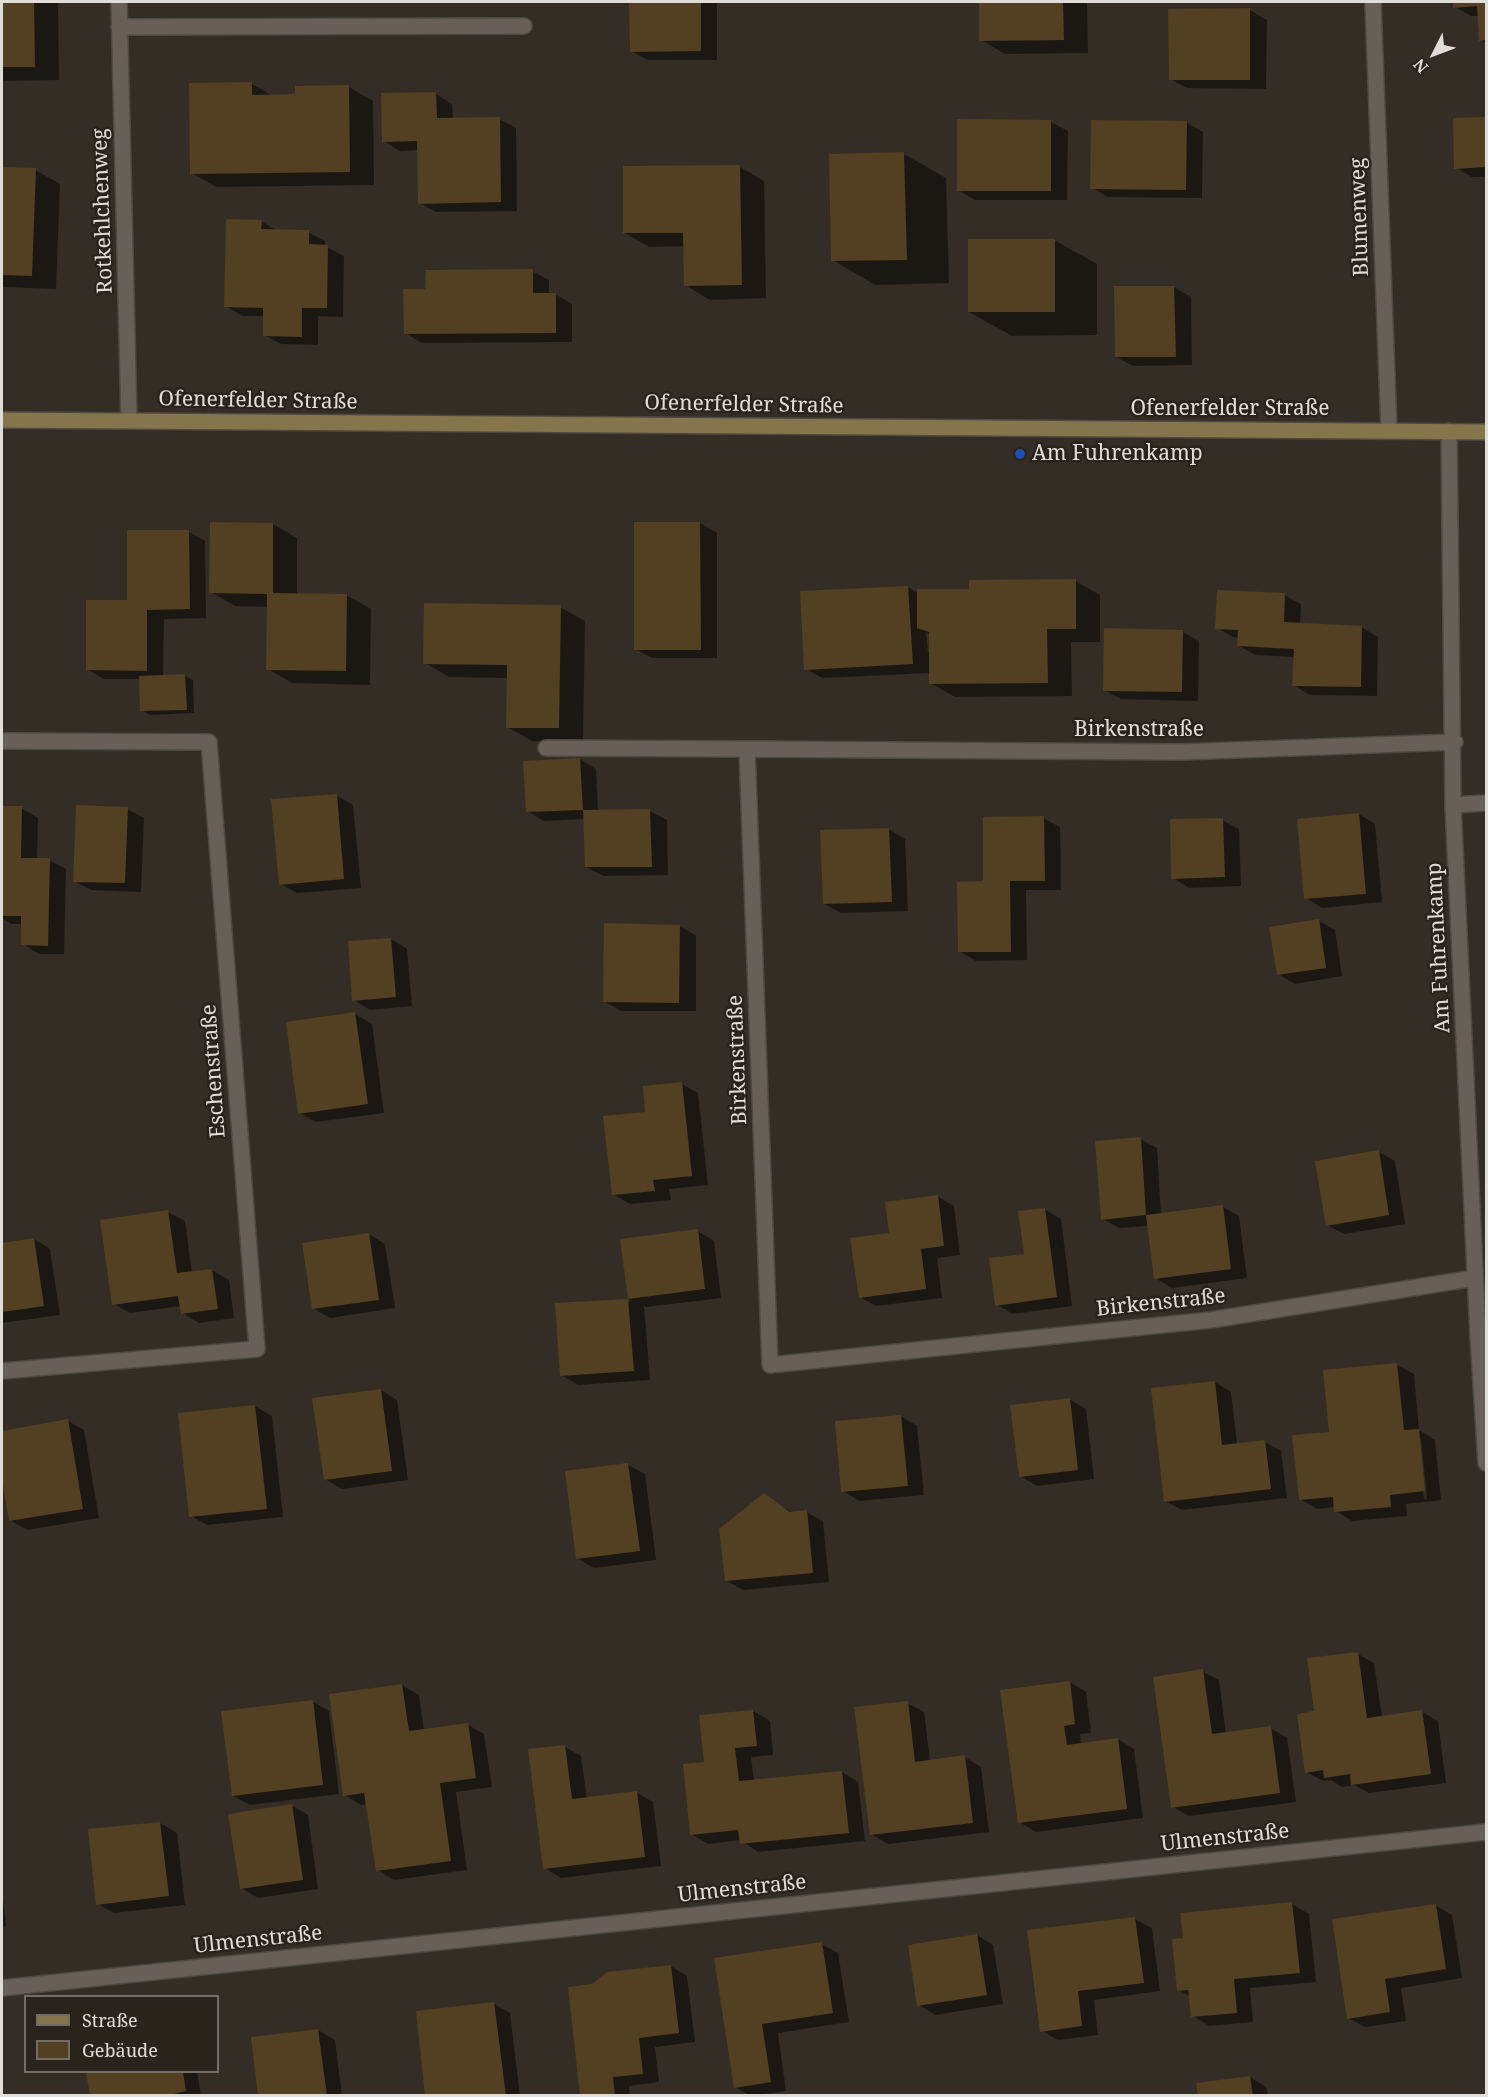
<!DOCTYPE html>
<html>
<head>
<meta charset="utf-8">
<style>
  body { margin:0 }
  #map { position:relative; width:1488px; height:2097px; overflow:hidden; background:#342d26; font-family:"Noto Serif",serif }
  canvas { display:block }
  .frame { position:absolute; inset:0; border:3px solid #e0dcd7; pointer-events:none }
  .legend { position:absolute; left:24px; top:1995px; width:195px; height:78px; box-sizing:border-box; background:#2a231c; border:2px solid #736d67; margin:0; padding:8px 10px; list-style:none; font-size:18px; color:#e0dcd7 }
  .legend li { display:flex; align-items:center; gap:12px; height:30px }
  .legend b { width:30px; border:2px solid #736d67 }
  .north { position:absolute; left:1404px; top:24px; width:60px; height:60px; -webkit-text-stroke:4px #2a231c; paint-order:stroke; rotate:228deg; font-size:16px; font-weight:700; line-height:24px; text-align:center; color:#e0dcd7 }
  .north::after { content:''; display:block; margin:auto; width:21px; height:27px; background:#e0dcd7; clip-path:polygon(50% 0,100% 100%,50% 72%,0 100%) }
</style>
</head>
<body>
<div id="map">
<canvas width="1488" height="2097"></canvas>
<div class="frame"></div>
<ul class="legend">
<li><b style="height:8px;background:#84754a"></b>Straße</li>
<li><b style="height:16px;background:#533f21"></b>Gebäude</li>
</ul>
<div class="north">N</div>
</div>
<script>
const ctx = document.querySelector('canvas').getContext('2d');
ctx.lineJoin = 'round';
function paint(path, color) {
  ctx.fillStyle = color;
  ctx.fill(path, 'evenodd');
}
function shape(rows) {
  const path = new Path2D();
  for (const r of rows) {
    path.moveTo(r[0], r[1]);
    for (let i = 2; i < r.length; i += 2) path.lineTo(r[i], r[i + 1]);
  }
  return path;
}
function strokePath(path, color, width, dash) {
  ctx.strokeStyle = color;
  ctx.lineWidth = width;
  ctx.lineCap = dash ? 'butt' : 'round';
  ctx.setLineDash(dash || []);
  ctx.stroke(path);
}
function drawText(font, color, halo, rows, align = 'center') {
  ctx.font = font + ' "Noto Serif",serif';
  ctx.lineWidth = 5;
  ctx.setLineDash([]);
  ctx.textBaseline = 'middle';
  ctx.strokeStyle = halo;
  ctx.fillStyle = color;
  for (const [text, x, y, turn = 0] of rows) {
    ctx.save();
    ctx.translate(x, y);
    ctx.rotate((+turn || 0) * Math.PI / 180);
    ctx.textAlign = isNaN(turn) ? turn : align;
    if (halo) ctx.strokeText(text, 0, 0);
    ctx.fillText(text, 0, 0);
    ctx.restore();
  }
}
paint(shape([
  [2,2,58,2,59,80,2,81],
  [631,2,717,2,717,60,648,60,631,51],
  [980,2,1087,2,1088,53,1005,54,981,40],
  [1454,2,1486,2,1486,43,1480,40,1479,16,1471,16,1455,7],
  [1170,10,1250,10,1267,20,1266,89,1187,88,1170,79],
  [191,84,252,84,273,96,296,96,349,87,373,101,374,185,216,187,192,173],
  [436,94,452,104,453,119,499,119,516,128,517,211,436,212,420,203,419,150,400,151,384,141],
  [1486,119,1486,177,1472,177,1456,168,1454,120],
  [958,121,1051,122,1068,131,1067,200,975,200,958,190],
  [1187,123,1203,132,1202,198,1108,197,1092,188],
  [904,154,946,178,949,283,875,285,833,260],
  [740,167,764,181,766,298,710,300,685,285,685,246,649,247,625,233],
  [2,169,35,170,60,184,56,289,2,287],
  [261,221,278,231,308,232,325,241,325,246,344,256,343,317,318,316,318,345,281,344,264,335,265,316,242,316,226,306],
  [1054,240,1097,264,1097,335,1012,336,969,312],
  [532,271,549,280,549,294,555,294,572,304,572,342,422,343,405,333,427,291],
  [1116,287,1174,287,1191,297,1192,365,1133,366,1116,357],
  [635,523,700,523,717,533,717,658,652,658,635,649],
  [212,524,273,524,297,538,297,594,346,595,371,609,370,685,292,683,268,669,269,607,235,606,211,592],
  [189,532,205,541,206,618,164,619,163,676,185,676,193,680,194,713,150,715,142,710,141,679,104,679,87,669,129,602],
  [1075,581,1100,595,1100,642,1071,642,1072,696,955,697,930,683,930,673,822,678,806,669,908,587,918,593],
  [926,632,930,634,930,652,928,652],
  [1284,595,1301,604,1300,625,1361,627,1378,637,1377,696,1310,695,1293,685,1295,657,1255,655,1239,646,1239,638,1233,637,1217,628],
  [560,607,585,621,583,742,532,741,507,727,508,678,449,677,425,663],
  [1183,632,1199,641,1198,701,1121,699,1104,690],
  [580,759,596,769,598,811,650,811,667,820,668,875,603,876,586,867,585,819,544,821,527,811],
  [336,795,353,805,361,888,297,893,280,884],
  [2,808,21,808,38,818,37,860,49,860,66,869,64,954,39,954,23,944,23,924,11,924,2,918],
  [127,809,144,818,141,892,91,890,74,881],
  [1359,814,1375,824,1382,902,1322,908,1306,898],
  [1043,818,1060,827,1061,890,1026,890,1027,960,976,961,959,951,985,883],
  [1222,820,1239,829,1241,886,1189,888,1173,878],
  [889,829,905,839,908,911,841,913,824,904],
  [1319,921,1335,930,1342,976,1295,984,1278,974],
  [680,926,696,936,696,1011,621,1011,604,1001],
  [391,939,407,949,412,1006,370,1010,354,1000],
  [355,1014,372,1024,384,1113,316,1122,300,1113],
  [682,1084,698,1093,708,1185,669,1189,671,1200,630,1204,613,1194,647,1113],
  [1140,1139,1157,1148,1161,1215,1223,1207,1239,1216,1247,1278,1172,1288,1155,1278,1148,1226,1119,1228,1103,1219],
  [1379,1152,1395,1161,1405,1224,1344,1234,1327,1225],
  [937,1196,954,1206,960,1255,937,1258,942,1298,876,1306,860,1297,891,1234],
  [1044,1209,1061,1219,1072,1306,1013,1314,997,1305,1025,1255],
  [168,1212,185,1221,192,1273,212,1270,229,1280,234,1318,199,1323,183,1313,181,1306,130,1313,114,1304],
  [697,1231,714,1241,721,1298,646,1307,644,1305,650,1380,578,1385,561,1375,627,1300,630,1303,622,1241],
  [369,1234,385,1244,395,1308,330,1318,313,1308],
  [34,1239,50,1249,60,1315,2,1323,2,1244],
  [1397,1365,1414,1374,1419,1430,1435,1440,1441,1500,1406,1504,1407,1516,1352,1521,1336,1511,1335,1507,1317,1509,1300,1499,1331,1434],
  [1418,1438,1421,1438,1427,1499,1424,1499],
  [1215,1382,1231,1392,1237,1444,1265,1442,1281,1451,1287,1498,1182,1510,1165,1501],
  [381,1390,397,1400,408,1480,342,1489,325,1479],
  [1069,1399,1086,1409,1094,1479,1037,1486,1020,1476],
  [255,1406,272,1416,283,1517,207,1525,191,1516],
  [901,1416,917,1426,924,1495,859,1501,843,1491],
  [68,1421,84,1430,99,1518,27,1530,10,1520,2,1471,2,1432],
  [628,1465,645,1474,656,1560,594,1568,577,1558],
  [764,1495,793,1513,806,1512,823,1521,829,1582,743,1590,726,1580],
  [1358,1654,1374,1663,1382,1717,1422,1712,1438,1721,1446,1783,1369,1793,1354,1785,1342,1787,1331,1780,1323,1781,1306,1772,1316,1713],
  [1202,1671,1219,1680,1226,1734,1270,1728,1287,1738,1296,1802,1189,1816,1173,1807],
  [1070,1682,1086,1692,1091,1733,1080,1734,1081,1744,1118,1739,1134,1749,1143,1818,1036,1832,1019,1822],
  [402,1685,419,1695,424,1731,468,1725,484,1734,492,1787,456,1792,467,1870,394,1880,378,1870,368,1804,361,1805,345,1795],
  [312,1701,329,1711,339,1794,250,1805,233,1796],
  [907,1703,924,1712,930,1761,965,1757,981,1767,989,1832,888,1844,871,1834],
  [753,1711,770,1721,773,1755,751,1757,754,1781,842,1772,858,1782,865,1841,758,1852,741,1840,708,1844,691,1834],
  [565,1747,581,1756,587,1799,637,1793,653,1802,661,1866,561,1878,545,1868],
  [291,1805,308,1815,318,1889,258,1898,241,1888],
  [160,1823,177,1833,185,1905,114,1913,98,1904],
  [2,1891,6,1926,2,1927],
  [1292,1904,1309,1914,1316,1982,1250,1988,1253,2022,1209,2026,1193,2016,1191,1997,1178,1990,1184,1940],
  [1435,1905,1452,1915,1462,1978,1401,1988,1406,2021,1365,2027,1348,2018],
  [1135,1919,1152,1928,1160,1991,1094,2000,1098,2035,1058,2040,1042,2031],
  [977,1935,993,1945,1003,2004,935,2015,919,2005],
  [821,1944,838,1953,849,2022,778,2033,786,2091,750,2096,735,2087,716,1959],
  [671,1966,687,1976,695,2042,655,2047,659,2082,629,2086,630,2096,582,2096,592,1986],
  [494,2004,510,2013,520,2096,427,2096],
  [318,2030,335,2040,342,2096,260,2096],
  [87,2072,197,2072,201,2096,91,2096],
  [1250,2077,1266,2087,1268,2096,1199,2096]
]), '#0007');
paint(shape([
  [2,2,34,2,35,67,2,67],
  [629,2,701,2,701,51,630,52],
  [979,2,1063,2,1064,40,979,41],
  [1453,2,1486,2,1486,40,1479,41,1477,6,1453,8],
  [1250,8,1250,80,1169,80,1168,9],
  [252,82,252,95,295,94,295,86,349,85,350,172,190,174,189,83],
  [436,92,437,118,500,117,501,202,418,204,417,141,382,142,381,93],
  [1486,117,1486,167,1454,169,1453,118],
  [957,119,1051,120,1051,191,957,191],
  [1091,120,1187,121,1186,190,1090,189],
  [904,152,907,260,831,261,829,154],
  [740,165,742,285,684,286,683,233,623,233,623,166],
  [2,167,36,168,32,276,2,275],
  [226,219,262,220,261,229,309,230,309,244,328,245,327,308,302,308,302,337,263,336,263,308,224,307],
  [968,239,1055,239,1055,312,968,312],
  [533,269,533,293,556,293,556,333,404,334,403,289,425,289,426,270],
  [1114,286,1174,286,1176,357,1115,357],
  [210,522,273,523,273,593,347,594,346,671,266,670,267,594,209,593],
  [634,522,700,522,701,650,634,650],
  [127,530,189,530,190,609,147,610,147,671,86,670,86,600,127,600],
  [1076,579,1076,629,1047,629,1048,683,929,684,929,632,917,628,917,589,969,589,969,580],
  [908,586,913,664,804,670,800,591],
  [1217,590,1285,593,1284,622,1362,626,1361,687,1292,686,1294,649,1237,646,1238,630,1215,629],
  [424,603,561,605,559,728,506,728,507,665,423,664],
  [1104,628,1183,630,1182,692,1103,691],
  [185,674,187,710,140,711,139,676],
  [580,758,583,810,526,812,523,761],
  [337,794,344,879,279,885,271,799],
  [76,805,128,807,125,883,73,882],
  [2,806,22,806,21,858,50,858,48,946,21,945,21,916,2,916],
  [650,809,652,867,585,867,583,810],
  [1359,813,1366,894,1304,899,1297,819],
  [1044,816,1045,881,1010,881,1011,952,958,952,957,882,983,881,983,817],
  [1223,818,1225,877,1171,879,1170,819],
  [889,828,892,902,823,904,820,830],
  [1319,919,1326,968,1277,975,1269,927],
  [604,923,680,925,679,1003,603,1002],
  [391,938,396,997,352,1001,348,941],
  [355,1012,368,1104,298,1114,286,1022],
  [682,1082,692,1176,653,1180,655,1191,612,1195,603,1116,645,1112,643,1086],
  [1141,1137,1146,1215,1101,1220,1095,1141],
  [1379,1150,1389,1215,1326,1226,1315,1161],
  [938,1195,944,1246,921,1249,926,1289,859,1298,850,1238,889,1233,885,1202],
  [1223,1205,1231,1269,1154,1279,1146,1215],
  [1045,1208,1057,1297,995,1306,989,1258,1024,1254,1018,1211],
  [168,1210,177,1273,212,1269,218,1309,181,1314,178,1296,112,1305,100,1220],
  [698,1229,705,1289,628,1299,634,1371,560,1376,555,1303,628,1299,620,1239],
  [369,1233,379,1300,312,1309,302,1243],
  [34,1238,44,1306,2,1312,2,1243],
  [1397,1363,1404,1430,1419,1429,1425,1491,1390,1495,1391,1507,1334,1512,1333,1497,1299,1500,1292,1435,1329,1432,1323,1370],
  [1215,1381,1222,1445,1265,1440,1271,1489,1164,1502,1151,1388],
  [381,1389,392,1471,324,1480,312,1398],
  [1070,1398,1078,1470,1019,1477,1010,1405],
  [255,1405,267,1509,189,1517,178,1413],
  [901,1415,908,1486,841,1492,835,1421],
  [68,1419,83,1509,9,1521,2,1479,2,1431],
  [628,1463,640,1551,576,1559,565,1471],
  [764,1493,790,1512,807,1510,813,1573,725,1581,719,1529],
  [1358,1652,1367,1718,1422,1710,1431,1774,1351,1785,1350,1774,1324,1778,1323,1770,1305,1773,1297,1714,1314,1711,1307,1658],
  [1203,1669,1212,1734,1271,1726,1280,1793,1171,1808,1153,1677],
  [1070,1681,1075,1724,1064,1726,1067,1745,1118,1738,1127,1809,1018,1823,1000,1690],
  [402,1684,409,1731,468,1723,476,1778,440,1783,451,1861,376,1871,364,1793,343,1796,329,1694],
  [313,1700,323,1785,232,1796,221,1711],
  [908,1701,915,1762,965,1755,973,1823,870,1835,854,1707],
  [753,1710,757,1746,735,1748,739,1781,842,1771,849,1833,740,1844,738,1830,690,1835,683,1764,704,1762,699,1715],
  [565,1745,572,1799,637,1791,645,1857,543,1869,528,1749],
  [292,1804,303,1880,240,1889,228,1814],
  [160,1822,169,1896,96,1905,88,1829],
  [1292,1902,1300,1973,1234,1979,1237,2013,1191,2017,1188,1990,1177,1991,1172,1939,1183,1938,1180,1913],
  [1436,1904,1446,1969,1385,1979,1390,2012,1347,2019,1332,1919],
  [1135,1917,1144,1983,1078,1991,1082,2026,1040,2032,1027,1930],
  [977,1934,987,1995,917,2006,908,1945],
  [822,1942,833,2013,762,2024,771,2082,734,2088,714,1958],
  [671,1965,679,2033,639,2038,643,2074,613,2077,615,2096,580,2096,568,1987,592,1984,607,1972],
  [494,2002,506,2096,425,2096,416,2011],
  [318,2029,327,2096,258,2096,251,2037],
  [86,2072,183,2072,186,2091,166,2096,90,2096],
  [1250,2076,1253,2096,1198,2096,1196,2083]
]), '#533f21');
const lane = shape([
  [546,748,747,749]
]);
const street = shape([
  [119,2,129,420],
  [1373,2,1389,431],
  [119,27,524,26],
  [1449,431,1453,805,1478,1335,1486,1463],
  [2,741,209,742,257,1349,2,1371],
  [1455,742,1181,752,747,749,770,1365,1211,1320,1475,1278],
  [1453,805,1486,803],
  [2,1988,1486,1832]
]);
const secondary = shape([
  [2,420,1486,432]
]);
strokePath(lane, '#4f4943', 18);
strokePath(street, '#4f4943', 18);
strokePath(secondary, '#4f4943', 18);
strokePath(lane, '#686058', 15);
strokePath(street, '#686058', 15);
strokePath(secondary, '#84754a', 15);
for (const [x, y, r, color] of [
  [1020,454,6,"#1a4fb4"]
]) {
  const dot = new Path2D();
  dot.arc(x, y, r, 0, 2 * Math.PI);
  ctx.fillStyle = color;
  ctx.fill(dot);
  strokePath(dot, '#2a231c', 2);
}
drawText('21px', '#e0dcd7', '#2a231c', [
  ["Rotkehlchenweg",103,211,-92],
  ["Blumenweg",1360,217,-92],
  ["Ofenerfelder Straße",258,401,1],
  ["Ofenerfelder Straße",744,405,1],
  ["Ofenerfelder Straße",1230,409],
  ["Birkenstraße",1139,730],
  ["Am Fuhrenkamp",1439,948,-93],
  ["Birkenstraße",738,1060,-92],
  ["Eschenstraße",214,1071,-94],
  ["Birkenstraße",1161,1303,-6],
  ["Ulmenstraße",1225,1838,-6],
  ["Ulmenstraße",742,1889,-6],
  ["Ulmenstraße",258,1940,-6]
]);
drawText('21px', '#e0dcd7', '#2a231c', [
  ["Am Fuhrenkamp",1032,454]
], 'left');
</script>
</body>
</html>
